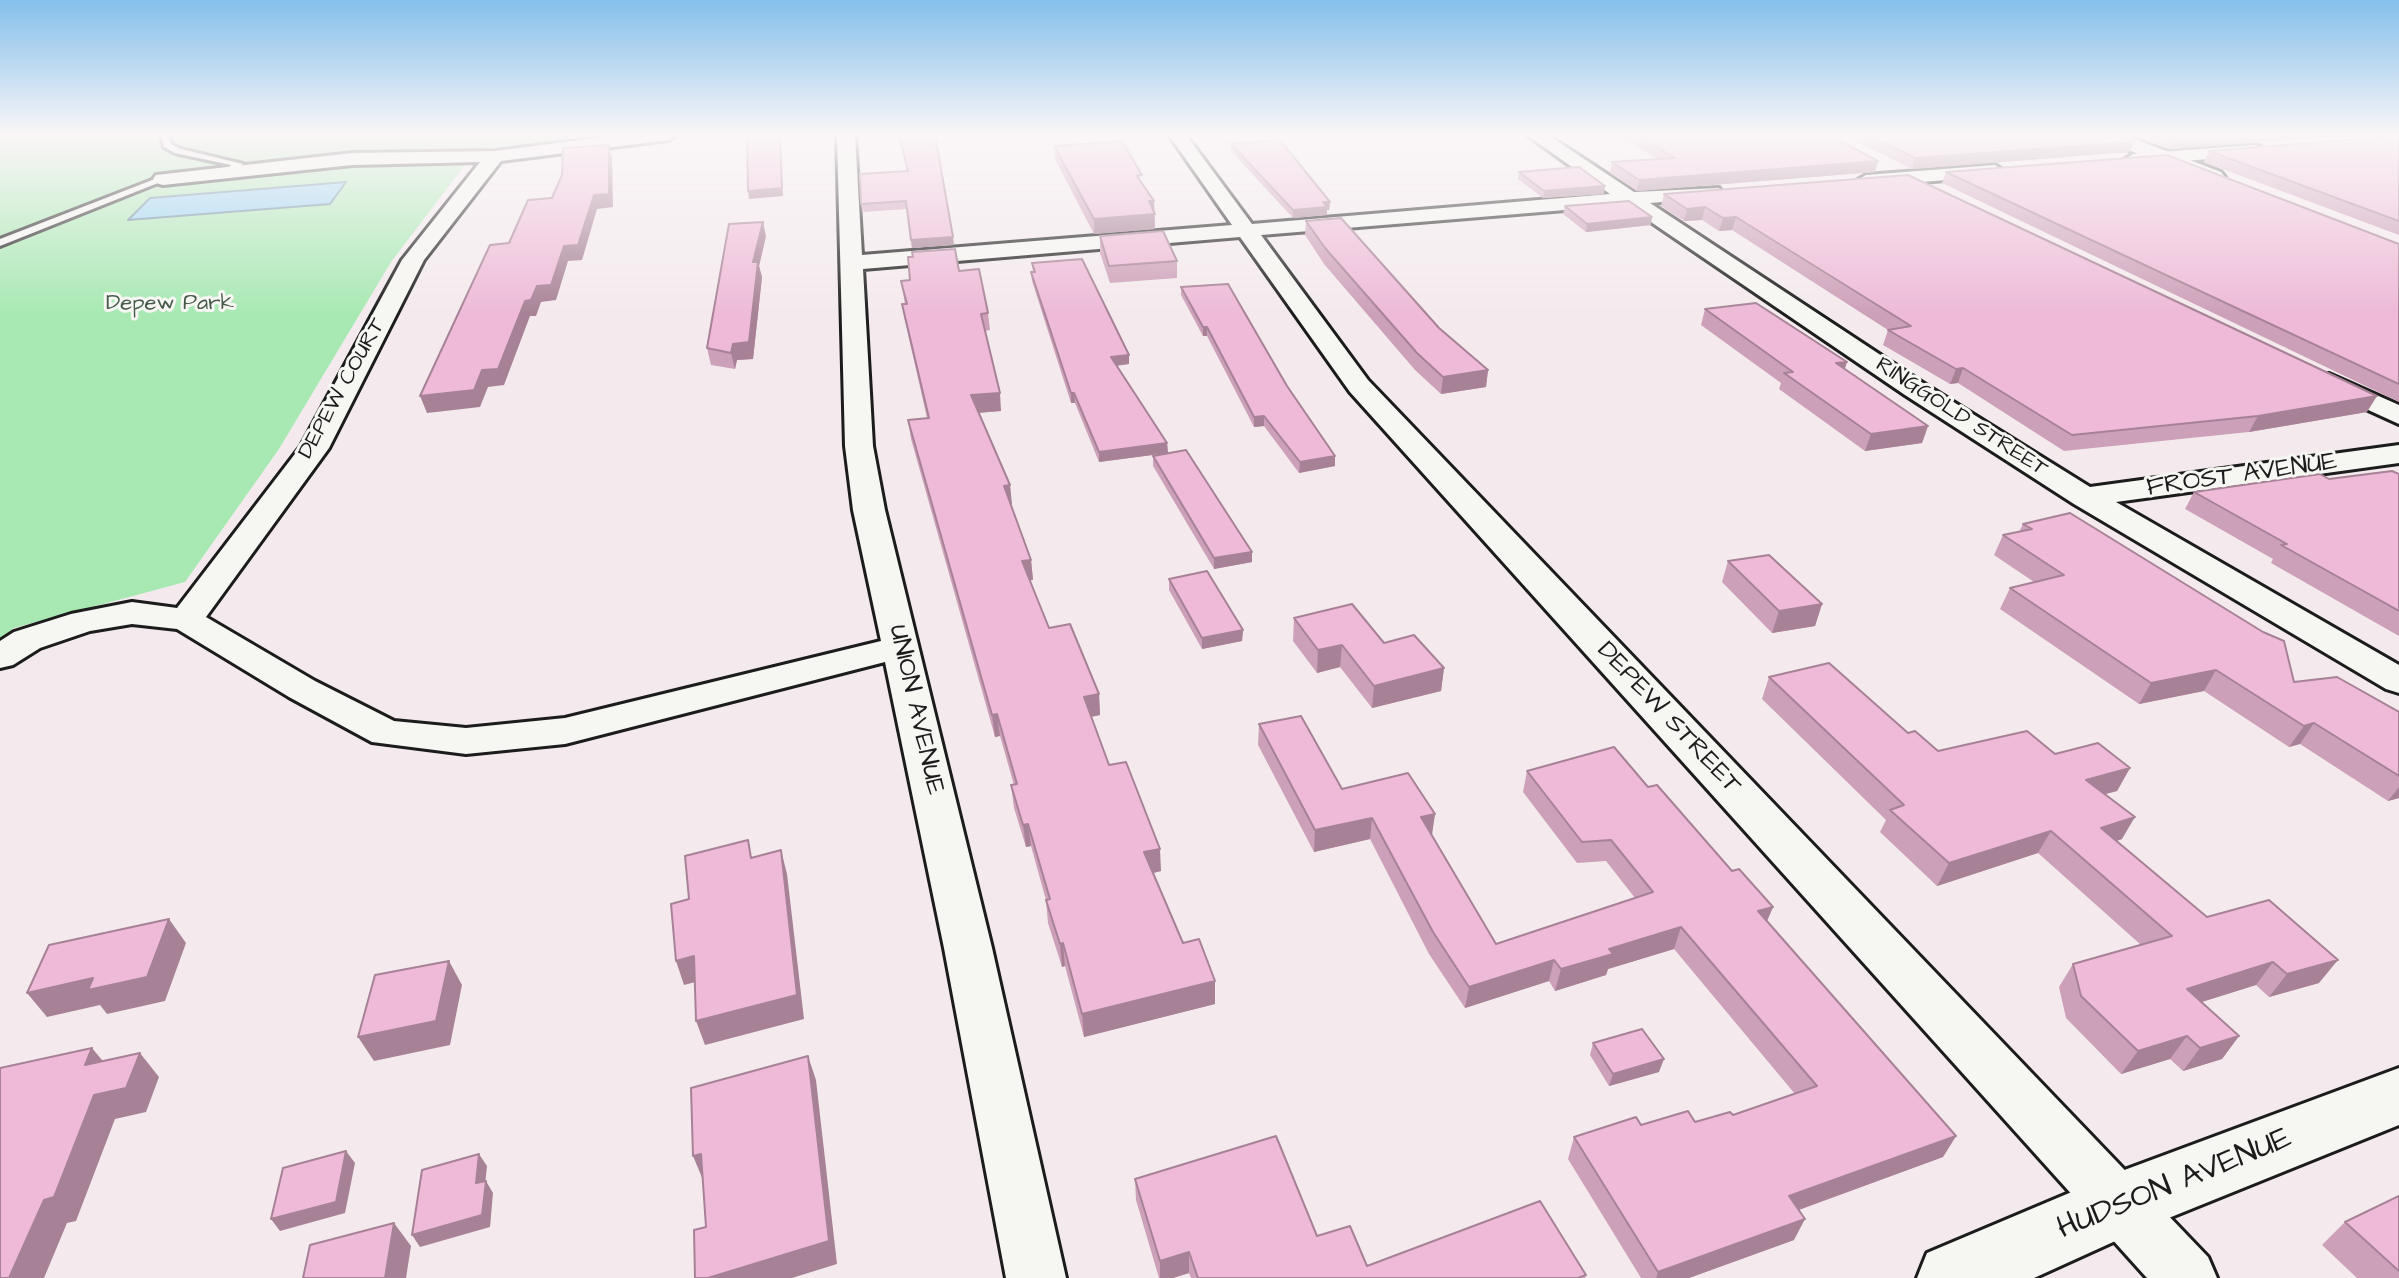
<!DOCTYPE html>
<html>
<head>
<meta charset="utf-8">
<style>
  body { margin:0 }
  canvas { display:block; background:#f4eaed }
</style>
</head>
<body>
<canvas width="2399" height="1278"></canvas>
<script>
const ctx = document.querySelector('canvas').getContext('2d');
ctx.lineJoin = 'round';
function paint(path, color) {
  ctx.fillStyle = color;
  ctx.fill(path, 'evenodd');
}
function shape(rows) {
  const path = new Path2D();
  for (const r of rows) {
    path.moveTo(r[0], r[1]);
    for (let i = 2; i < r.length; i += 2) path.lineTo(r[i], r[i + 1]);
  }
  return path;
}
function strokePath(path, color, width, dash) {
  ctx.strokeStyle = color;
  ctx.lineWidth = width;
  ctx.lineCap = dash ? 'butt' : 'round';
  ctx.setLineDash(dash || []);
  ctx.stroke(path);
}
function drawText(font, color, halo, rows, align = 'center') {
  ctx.font = font + ' "Architects Daughter",sans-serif';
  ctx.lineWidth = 6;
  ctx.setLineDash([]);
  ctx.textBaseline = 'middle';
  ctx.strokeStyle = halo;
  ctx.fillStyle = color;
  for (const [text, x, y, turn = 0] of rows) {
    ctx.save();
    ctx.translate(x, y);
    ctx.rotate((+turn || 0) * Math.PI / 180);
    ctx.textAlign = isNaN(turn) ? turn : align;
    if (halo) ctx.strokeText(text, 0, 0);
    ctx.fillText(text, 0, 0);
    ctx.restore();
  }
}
paint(shape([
  [0,135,636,135,477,149,391,262,279,449,185,582,14,628,0,639]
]), '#a8e9b3');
const water = shape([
  [346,182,330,204,128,220,150,198,346,182]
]);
paint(water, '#91d2f3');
strokePath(water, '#62899d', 2);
const service = shape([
  [161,135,169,135,171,144,181,149,243,164,233,172,228,169,231,165,175,153,164,147,161,135],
  [160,177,168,179,0,246,0,239,160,177]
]);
const minor = shape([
  [620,135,676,135,668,140,501,161,424,260,329,448,206,617,315,681,394,721,466,728,565,718,881,641,853,510,845,446,837,135,855,135,862,255,1232,225,1169,135,1186,135,1252,224,1610,194,1527,135,1548,135,1634,192,1719,188,1722,192,1719,196,1712,198,1650,203,1923,383,2090,487,2399,445,2399,463,2116,502,2399,665,2399,693,2386,689,2074,504,1905,395,1626,205,1261,235,1368,380,2208,1257,2217,1278,2147,1278,1350,392,1240,237,863,269,873,446,885,510,992,948,1066,1278,1006,1278,944,948,885,662,565,744,466,754,372,742,289,697,177,629,132,624,90,631,40,648,13,665,0,668,0,641,14,632,71,614,132,602,177,608,301,446,402,260,480,162,352,165,163,185,156,183,153,179,156,175,352,153,495,151,620,135],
  [2254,145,2260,146,2260,154,2133,166,2124,160,2133,154,2254,145],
  [1995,165,2004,171,2002,175,1866,187,1856,181,1866,175,1995,165],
  [2329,374,2399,405,2399,424,2320,388,2316,382,2320,376,2329,374]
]);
const tertiary = shape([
  [2093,135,2124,135,2221,172,2225,177,2221,182,2205,182,2093,135],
  [2399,1068,2399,1125,2144,1228,2034,1278,1917,1278,1927,1253,2119,1172,2399,1068]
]);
strokePath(service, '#1c1c1c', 6);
strokePath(minor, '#1c1c1c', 6);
strokePath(tertiary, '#1c1c1c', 6);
paint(service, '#f6f6f2');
paint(minor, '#f6f6f2');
paint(tertiary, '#f6f6f2');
paint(shape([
  [898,135,935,135,954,245,912,248,907,209,862,212,861,204,908,171],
  [1619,135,1829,135,1875,172,1637,191,1610,173,1612,162,1657,159],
  [1843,135,2116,135,2129,152,1912,169],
  [2134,135,2353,135,2171,149],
  [2399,136,2399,235,2204,162,2209,151],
  [1231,144,1330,202,1329,210,1327,210,1327,215,1293,218,1231,151],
  [1054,146,1142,183,1154,201,1155,229,1094,234,1055,159],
  [1519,172,1604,194,1543,198,1518,179],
  [1946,172,2399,244,2399,402,1942,183],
  [1664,194,2367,412,2249,432,2064,451,1958,383,1950,384,1883,345,1888,330,1732,230,1719,231,1702,220,1684,221,1661,206],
  [1565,206,1651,225,1586,232,1563,214],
  [1306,221,1439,328,1488,370,1486,387,1441,394,1415,370,1324,264,1305,235],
  [766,236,759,266,762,277,753,359,737,360,735,369,711,365,707,348],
  [1100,236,1177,261,1177,278,1110,283,1100,253],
  [1032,263,1129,355,1129,364,1117,366,1167,443,1168,453,1252,562,1214,569,1153,466,1153,456,1167,453,1099,462,1075,403,1071,403,1032,281,1031,272,1033,272],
  [959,271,988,313,990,330,985,331,1001,411,979,413,1010,485,1011,504,1031,560,1033,580,1030,580,1049,628,1099,694,1100,715,1091,717,1109,765,1161,871,1153,873,1183,943,1215,1004,1084,1037,1065,966,1062,967,1048,923,1046,900,1031,846,1026,847,1014,808,1011,785,1014,785,1000,736,995,737,911,439,908,420,927,418,905,321,902,304,905,304,901,281],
  [1181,287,1287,386,1335,456,1335,466,1299,473,1264,426,1254,427,1207,336,1203,336,1181,295],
  [1705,309,1845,370,1928,426,1922,443,1865,451,1779,389,1781,383,1701,325],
  [2399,474,2399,636,2271,563,2273,559,2185,509,2194,492,2329,479],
  [2023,524,2294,682,2399,712,2399,798,2388,801,2300,744,2289,747,2204,691,2139,704,2000,609,2010,588,2034,582,1994,555,2003,535,2019,532],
  [1728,561,1822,604,1815,626,1772,633,1722,582],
  [1169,579,1243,630,1242,641,1202,649,1169,590],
  [1294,618,1384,643,1444,668,1441,691,1372,708,1340,667,1317,673,1293,641],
  [1769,677,1908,733,1938,751,2055,754,2130,768,2117,791,2105,794,2122,839,2116,841,2207,917,2319,983,2269,997,2256,985,2201,1002,2239,1036,2222,1059,2183,1071,2170,1059,2121,1074,2066,1018,2059,987,2073,964,2141,945,2038,853,1937,886,1880,832,1886,820,1762,699],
  [1259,724,1342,789,1435,814,1431,835,1496,944,1635,898,1606,861,1577,863,1523,792,1527,771,1648,787,1732,871,1773,907,1767,921,1956,1136,1943,1157,1799,1210,1794,1240,1689,1278,1641,1278,1568,1159,1574,1137,1641,1125,1695,1122,1733,1115,1795,1094,1674,949,1608,969,1606,975,1555,991,1549,981,1465,1008,1429,954,1370,839,1314,852,1258,745],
  [1593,1043,1659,1072,1609,1086,1590,1055],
  [1135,1179,1317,1236,1367,1266,1586,1275,1585,1278,1191,1278,1189,1273,1173,1278,1159,1278,1136,1200],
  [2399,1196,2399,1278,2357,1278,2322,1245,2345,1222]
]), '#cda0b9');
paint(shape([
  [2223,135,2353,135,2171,149,2175,139],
  [780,136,783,196,749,199,748,191],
  [2134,142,2129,152,1912,169,1915,158],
  [609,145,612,158,613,207,597,209,582,260,568,261,556,300,541,302,536,316,530,316,504,385,488,387,480,407,427,413,420,396,482,370,525,301,564,246],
  [1878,161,1875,172,1637,191,1639,180],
  [1605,186,1604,194,1543,198,1544,191],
  [1149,201,1154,201,1155,229,1094,234,1094,219],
  [1323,202,1330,202,1329,210,1327,210,1327,215,1293,218,1293,210],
  [1705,207,1702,220,1684,221,1687,209],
  [1652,217,1651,225,1586,232,1587,224],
  [1736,217,1732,230,1719,231,1723,218],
  [763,222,766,236,759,266,762,277,753,359,737,360,735,369,731,353],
  [953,237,954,245,912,248,911,240],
  [1203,327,1207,327,1207,336,1203,336],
  [1129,355,1129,364,1111,366,1111,357],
  [1847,362,1842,378,1836,363],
  [1963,368,1958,383,1950,384,1956,369],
  [1488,370,1486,387,1441,394,1443,377],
  [1000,393,1001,411,974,413,971,395],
  [1071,393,1074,393,1075,403,1071,403],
  [2377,396,2367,412,2249,432,2258,416],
  [1264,416,1264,426,1254,427,1254,417],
  [1928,426,1922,443,1865,451,1871,434],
  [1167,443,1168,453,1099,462,1099,452],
  [1335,456,1335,466,1299,473,1300,462],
  [1010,485,1012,504,1006,505,1004,486],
  [1252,552,1252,562,1214,569,1214,558],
  [1031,560,1033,580,1024,581,1022,561],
  [1822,604,1815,626,1772,633,1779,611],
  [1243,630,1242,641,1202,649,1202,638],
  [1342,645,1340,667,1317,673,1318,650],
  [1444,668,1441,691,1372,708,1374,686],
  [2216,670,2204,691,2139,704,2151,683],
  [1099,694,1100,715,1085,718,1084,697],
  [997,714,1000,736,995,737,992,715],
  [2314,723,2300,744,2289,747,2304,726],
  [2130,768,2117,791,2074,802,2086,780],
  [2399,787,2399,798,2388,801],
  [1435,814,1432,835,1418,839,1421,817],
  [2135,817,2122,839,2088,851,2101,828],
  [1372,818,1370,839,1314,852,1315,830],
  [1028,824,1031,846,1026,847,1023,825],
  [2051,831,2038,853,1937,886,1949,863],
  [1160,849,1161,871,1145,875,1144,852],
  [781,850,787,874,804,1019,705,1045,696,1021],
  [1773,907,1764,928,1758,911],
  [169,919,186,943,165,1001,107,1014,100,1005,47,1017,27,993,93,978],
  [1681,927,1674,949,1608,969,1606,975,1555,991,1561,969,1609,949],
  [1063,943,1065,966,1062,967,1060,944],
  [694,956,703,980,684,985,676,961],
  [1554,960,1549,981,1465,1008,1469,987],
  [2338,960,2319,983,2269,997,2287,974],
  [449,961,462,985,450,1045,374,1061,358,1037],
  [2273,962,2256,985,2170,1012,2187,989],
  [1215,981,1215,1004,1084,1037,1082,1014],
  [2187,1036,2170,1059,2121,1074,2138,1051],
  [2239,1036,2222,1059,2183,1071,2200,1048],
  [92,1048,112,1072,85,1065],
  [140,1053,159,1077,146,1112,115,1119,76,1221,67,1223,44,1278,9,1278,44,1200,94,1095],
  [808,1056,816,1080,837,1264,792,1278,708,1278],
  [1664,1059,1659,1072,1609,1086,1613,1074],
  [1956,1136,1943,1157,1779,1217,1789,1196],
  [346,1151,355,1163,345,1213,280,1231,271,1219],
  [479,1154,487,1166,484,1195,476,1183],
  [701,1154,711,1178,703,1180,693,1156],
  [486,1181,493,1193,490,1227,420,1247,412,1235],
  [1805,1219,1794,1240,1689,1278,1656,1278,1658,1272],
  [394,1223,411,1246,406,1278,385,1278],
  [1189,1252,1189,1273,1173,1278,1160,1278,1160,1261]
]), '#a78296');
const building = shape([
  [899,135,935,135,953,237,911,240,906,201,861,204,860,174,908,171,899,135],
  [1638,135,1829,135,1878,161,1639,180,1612,162,1675,158,1638,135],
  [1867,135,2116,135,2134,142,1915,158,1867,135],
  [2166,135,2223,135,2175,139,2166,135],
  [780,136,782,188,748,191,747,138,780,136],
  [2399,136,2399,221,2209,151,2399,136],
  [1280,140,1330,202,1323,202,1327,207,1293,210,1231,144,1280,140],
  [1122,141,1142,175,1137,176,1154,201,1149,201,1155,214,1094,219,1054,146,1122,141],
  [609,145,609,194,594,195,578,245,564,246,551,285,537,286,531,300,525,301,498,369,482,370,474,390,420,396,490,245,509,243,528,200,552,198,562,175,563,148,609,145],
  [2167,155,2399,244,2399,384,1946,172,2167,155],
  [1579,167,1605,186,1544,191,1519,172,1579,167],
  [1908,175,2377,396,2258,416,2072,435,1963,368,1956,369,1888,330,1911,326,1736,217,1723,218,1705,207,1687,209,1664,194,1908,175],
  [1629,201,1652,217,1587,224,1565,206,1629,201],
  [1341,218,1439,328,1488,370,1443,377,1417,353,1325,248,1306,221,1341,218],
  [763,222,753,262,758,262,749,342,733,344,731,353,707,348,729,224,763,222],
  [1163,231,1177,261,1109,266,1100,236,1163,231],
  [955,249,959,271,979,269,988,313,981,314,1000,393,971,395,1010,485,1004,486,1031,560,1022,561,1049,628,1070,624,1099,694,1084,697,1109,765,1126,762,1160,849,1144,852,1183,943,1199,939,1215,981,1082,1014,1063,943,1060,944,1046,900,1050,899,1028,824,1023,825,1011,785,1017,784,997,714,992,715,908,420,929,418,902,304,907,304,901,281,910,280,908,257,913,257,912,252,955,249],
  [1082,259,1129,355,1111,357,1167,443,1099,452,1074,393,1071,393,1031,272,1035,272,1032,263,1082,259],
  [1228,284,1287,386,1335,456,1300,462,1264,416,1254,417,1207,327,1203,327,1181,287,1228,284],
  [1756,303,1847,362,1836,363,1928,426,1871,434,1784,373,1793,372,1705,309,1756,303],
  [1186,450,1252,552,1214,558,1153,456,1186,450],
  [2392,471,2399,474,2399,611,2281,545,2287,544,2194,492,2320,474,2329,479,2392,471],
  [2070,513,2263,632,2284,641,2294,682,2337,677,2399,712,2399,776,2314,723,2304,726,2216,670,2151,683,2010,588,2064,575,2003,535,2032,529,2023,524,2070,513],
  [1769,555,1822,604,1779,611,1728,561,1769,555],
  [1207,571,1243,630,1202,638,1169,579,1207,571],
  [1352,604,1384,643,1414,635,1444,668,1374,686,1342,645,1318,650,1294,618,1352,604],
  [1829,663,1908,733,1915,731,1938,751,2027,731,2055,754,2098,743,2130,768,2086,780,2135,817,2101,828,2207,917,2269,900,2338,960,2287,974,2273,962,2187,989,2239,1036,2200,1048,2187,1036,2138,1051,2081,996,2073,964,2172,936,2051,831,1949,863,1890,810,1904,805,1769,677,1829,663],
  [1301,716,1342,789,1408,773,1435,814,1421,817,1496,944,1653,892,1611,840,1582,842,1527,771,1614,747,1648,787,1657,785,1732,871,1739,869,1773,907,1758,911,1956,1136,1789,1196,1805,1219,1658,1272,1574,1137,1636,1117,1641,1125,1688,1111,1695,1122,1730,1112,1733,1115,1817,1086,1681,927,1609,949,1613,954,1561,969,1554,960,1469,987,1433,932,1372,818,1315,830,1259,724,1301,716],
  [748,840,751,858,781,850,797,995,696,1021,694,956,676,961,671,904,689,899,685,856,748,840],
  [169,919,147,977,88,990,93,978,27,993,49,945,169,919],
  [449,961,436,1021,358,1037,375,975,449,961],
  [1642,1029,1664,1059,1613,1074,1593,1043,1642,1029],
  [92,1048,85,1065,140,1053,126,1088,94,1095,54,1197,44,1200,9,1278,0,1278,0,1068,92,1048],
  [808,1056,829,1241,708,1278,695,1278,694,1230,706,1227,701,1154,693,1156,691,1088,808,1056],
  [1276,1136,1317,1236,1350,1226,1367,1266,1540,1201,1586,1275,1578,1278,1198,1278,1189,1252,1160,1261,1135,1179,1276,1136],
  [346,1151,336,1202,271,1219,283,1168,346,1151],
  [479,1154,476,1183,486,1181,482,1215,412,1235,422,1170,479,1154],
  [2399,1196,2399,1271,2345,1222,2399,1196],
  [394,1223,385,1278,303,1278,310,1245,394,1223]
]);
paint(building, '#eebad7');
strokePath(building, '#a78296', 2);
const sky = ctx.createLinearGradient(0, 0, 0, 314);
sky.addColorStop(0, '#85c0ec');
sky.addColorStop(0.43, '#faf6f7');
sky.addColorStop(1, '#faf6f700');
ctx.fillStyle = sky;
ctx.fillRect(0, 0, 2399, 314);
drawText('22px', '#465a49', '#f6f6f2', [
  ["Depew Park",170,304]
]);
drawText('22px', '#1c1c1c', '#f6f6f2', [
  ["DEPEW COURT",343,389,-61],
  ["RINGGOLD STREET",1961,418,33]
]);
drawText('26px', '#1c1c1c', '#f6f6f2', [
  ["FROST AVENUE",2242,476,-8],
  ["UNION AVENUE",915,710,77],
  ["DEPEW STREET",1668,719,47]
]);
drawText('32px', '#1c1c1c', '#f6f6f2', [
  ["HUDSON AVENUE",2175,1185,-22]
]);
</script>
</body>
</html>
